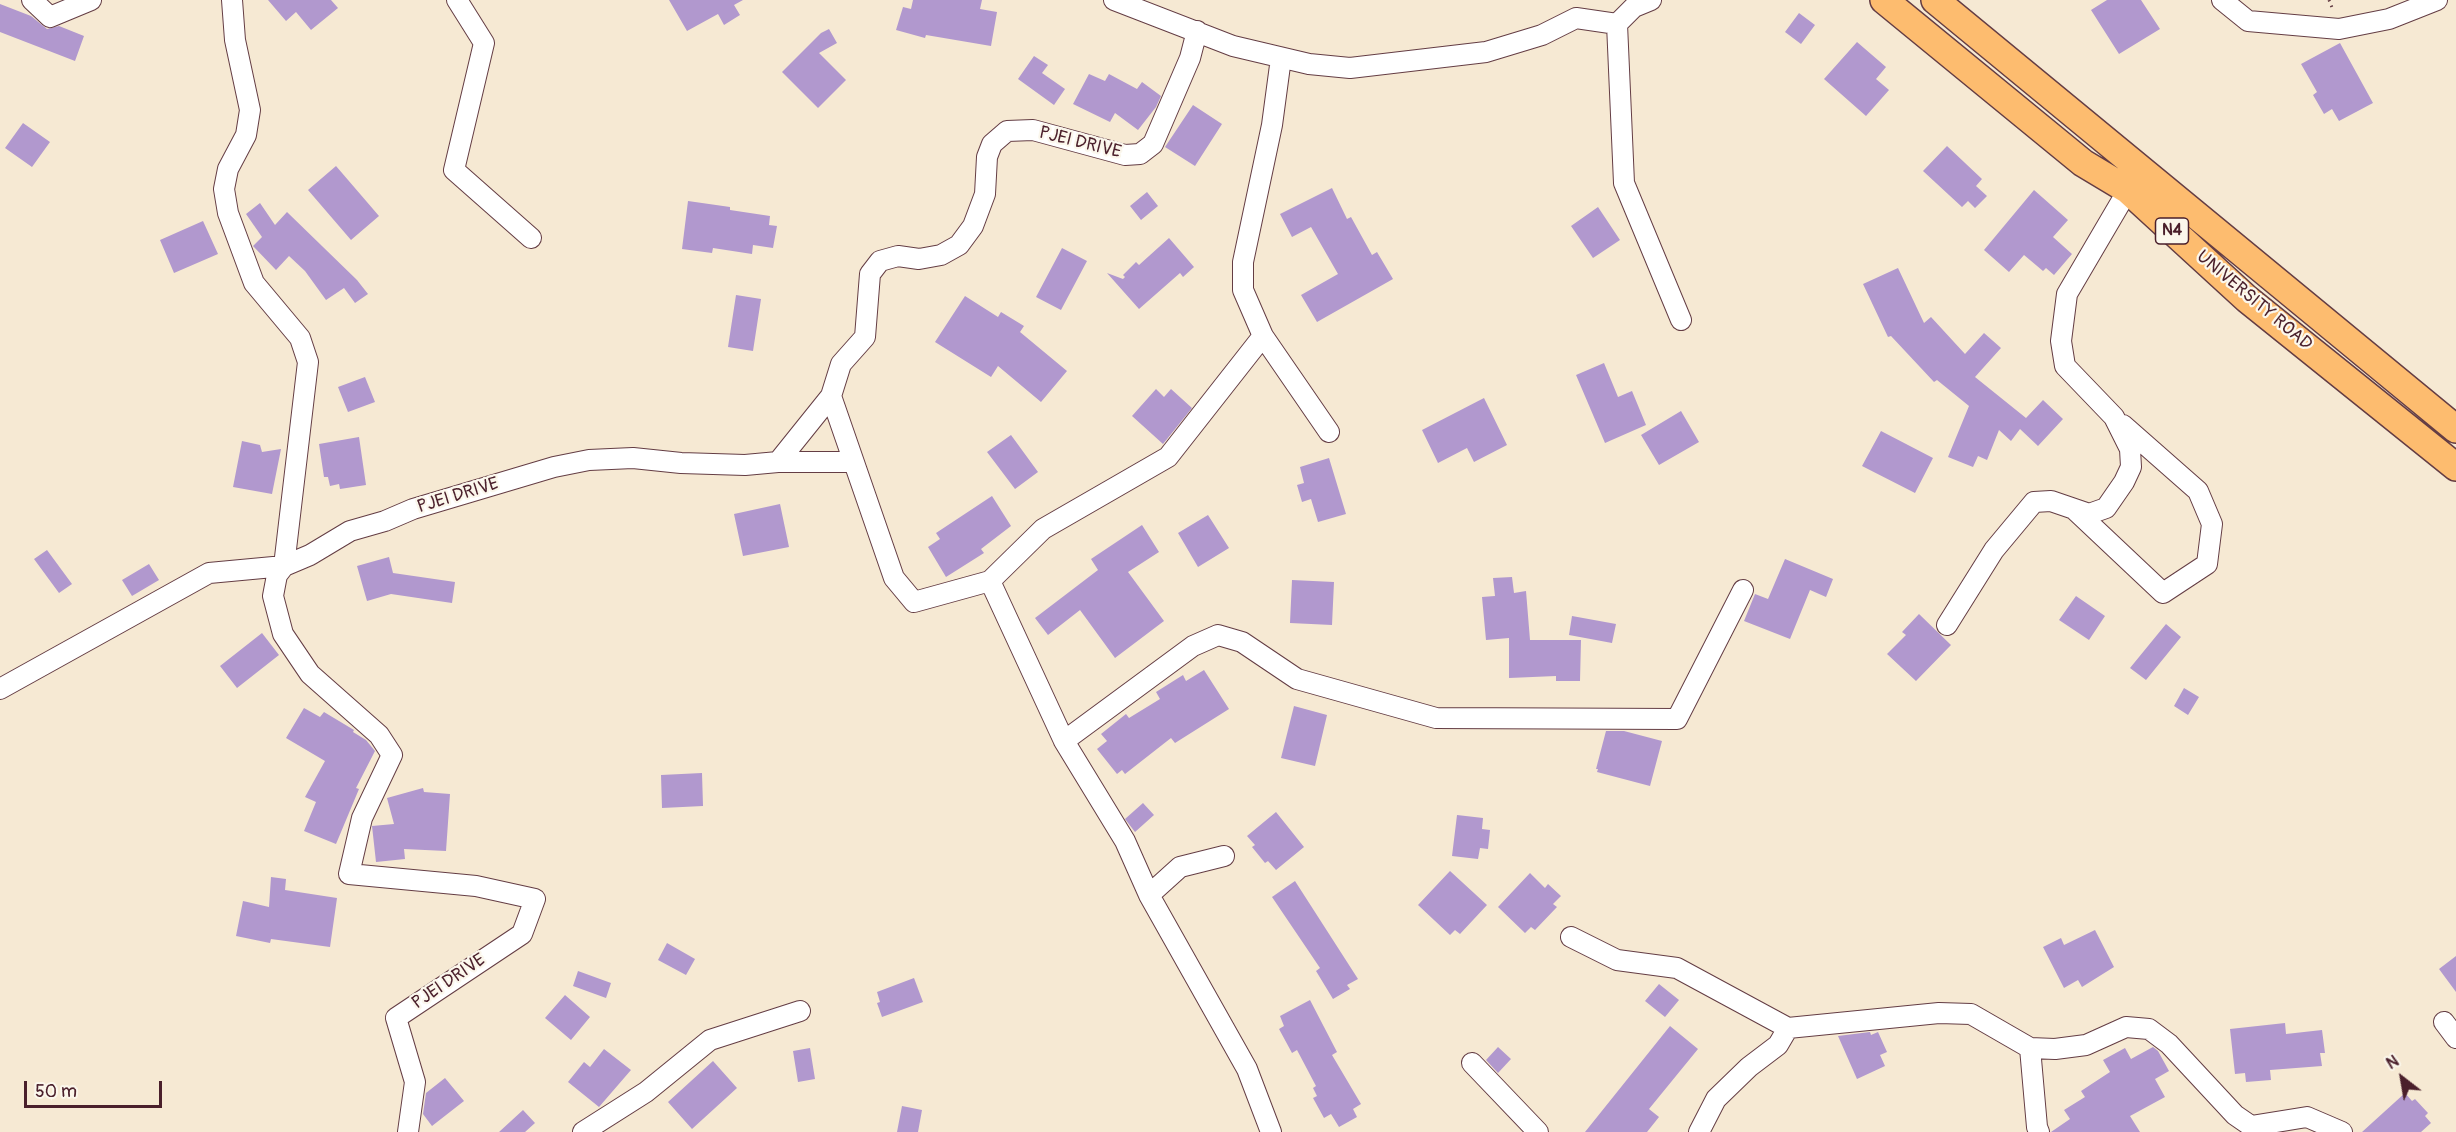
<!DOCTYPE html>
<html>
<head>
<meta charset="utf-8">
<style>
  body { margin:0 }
  #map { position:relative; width:2456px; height:1132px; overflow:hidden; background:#f6e9d3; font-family:Pangolin,sans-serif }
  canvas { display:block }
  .north { position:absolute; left:2372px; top:1048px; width:60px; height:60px; -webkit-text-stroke:4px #fbf7ec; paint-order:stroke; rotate:329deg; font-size:16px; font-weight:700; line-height:24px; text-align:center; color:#4a1f2b }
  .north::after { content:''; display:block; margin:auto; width:21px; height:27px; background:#4a1f2b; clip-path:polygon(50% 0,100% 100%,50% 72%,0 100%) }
  .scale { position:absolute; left:24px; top:1081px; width:138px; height:27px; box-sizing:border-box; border:3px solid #4a1f2b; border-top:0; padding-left:8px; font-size:18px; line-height:21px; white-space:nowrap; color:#4a1f2b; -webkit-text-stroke:4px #fbf7ec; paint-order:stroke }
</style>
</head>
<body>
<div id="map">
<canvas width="2456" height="1132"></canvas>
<div class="north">N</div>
<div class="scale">50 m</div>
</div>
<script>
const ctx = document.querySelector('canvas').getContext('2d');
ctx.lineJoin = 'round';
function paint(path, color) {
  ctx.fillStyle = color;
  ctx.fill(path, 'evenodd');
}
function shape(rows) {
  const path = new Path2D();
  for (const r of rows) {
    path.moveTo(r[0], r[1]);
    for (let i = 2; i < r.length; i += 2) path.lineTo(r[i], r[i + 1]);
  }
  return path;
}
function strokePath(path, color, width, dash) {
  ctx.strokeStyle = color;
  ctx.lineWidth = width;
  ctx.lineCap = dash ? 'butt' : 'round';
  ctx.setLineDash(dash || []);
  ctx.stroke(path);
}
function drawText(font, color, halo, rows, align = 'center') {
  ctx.font = font + ' Pangolin,sans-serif';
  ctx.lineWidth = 4.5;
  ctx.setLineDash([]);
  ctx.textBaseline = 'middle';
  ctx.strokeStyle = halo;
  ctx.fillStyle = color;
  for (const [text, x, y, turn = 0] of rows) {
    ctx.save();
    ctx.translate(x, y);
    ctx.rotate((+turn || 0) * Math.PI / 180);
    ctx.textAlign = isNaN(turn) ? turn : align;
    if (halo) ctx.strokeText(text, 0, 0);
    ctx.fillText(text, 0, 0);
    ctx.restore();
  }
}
paint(shape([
  [268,0,331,0,338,8,311,30,296,12,286,21],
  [669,0,743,0,734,5,740,15,724,25,718,14,687,31],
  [913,0,982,0,980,9,997,12,991,46,926,35,925,38,896,30,903,7,911,9],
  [2107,0,2141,0,2160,29,2119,54,2091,10],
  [0,4,31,16,47,29,59,26,84,36,75,61,0,32],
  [1799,13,1815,25,1801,44,1785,32],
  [829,29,837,43,819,53,846,80,818,108,782,72,821,33],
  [1857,42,1886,67,1876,79,1889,90,1866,116,1824,79],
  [2340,43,2373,103,2339,121,2332,109,2324,114,2313,95,2317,92,2301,64],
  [1034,56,1048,65,1042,73,1065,89,1054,105,1018,79],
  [1089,74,1105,81,1109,74,1137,89,1142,82,1161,96,1156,107,1138,130,1115,113,1110,122,1073,104],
  [1193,105,1222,124,1195,166,1165,147],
  [23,123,50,142,32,167,5,148],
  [1947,146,1982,179,1976,186,1987,196,1975,208,1968,201,1962,207,1923,171],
  [336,166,379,216,351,240,308,190],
  [1332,188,1347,219,1351,217,1372,255,1377,252,1393,279,1317,322,1301,295,1338,274,1311,227,1292,237,1280,214],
  [2034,190,2068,220,2053,237,2072,254,2054,275,2046,268,2043,271,2024,255,2009,272,1984,250],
  [1147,192,1158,206,1141,220,1130,206],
  [688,201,730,207,730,210,770,216,769,225,777,226,773,248,753,245,752,254,713,248,712,253,682,249],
  [260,203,275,225,287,212,357,280,368,294,355,303,344,288,326,300,305,271,289,256,276,270,253,246,262,237,246,214],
  [1598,207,1620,240,1593,258,1571,226],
  [203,221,218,254,174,273,160,240],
  [1169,238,1194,267,1183,277,1180,273,1139,309,1107,273,1123,279,1125,277,1123,275,1136,262,1139,265],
  [1062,248,1087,261,1061,310,1036,297],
  [1898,268,1924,323,1931,317,1965,354,1984,333,2001,348,1975,377,2026,418,2043,400,2063,419,2038,446,2020,429,2011,441,1999,430,1987,460,1978,456,1973,467,1948,457,1969,406,1937,380,1934,382,1891,336,1888,337,1863,284],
  [736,295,761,299,753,351,728,347],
  [965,296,998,317,1001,312,1024,326,1020,332,1067,371,1041,402,998,366,991,377,935,342],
  [1604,363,1618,397,1632,391,1646,425,1605,443,1576,375],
  [365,377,375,402,348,412,338,387],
  [1156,389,1164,397,1171,389,1192,408,1163,444,1132,416],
  [1484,398,1507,445,1474,462,1467,448,1438,463,1422,430],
  [1681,411,1699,442,1659,465,1641,435],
  [1881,431,1933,458,1915,493,1862,466],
  [1011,435,1038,472,1015,489,987,452],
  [359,437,366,485,340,489,339,484,330,486,328,477,324,477,319,444],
  [242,441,260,445,262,452,281,449,272,494,233,487],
  [1329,458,1346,514,1318,522,1311,499,1302,502,1297,485,1304,483,1300,467],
  [992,496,1011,526,981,549,984,553,946,577,928,547,940,539,936,533],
  [780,504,789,547,743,556,734,514],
  [1208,515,1229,548,1198,567,1178,533],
  [1142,525,1159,552,1128,572,1164,621,1115,658,1080,610,1048,635,1035,618,1098,570,1091,559],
  [47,550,72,584,59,593,34,559],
  [389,557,393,573,455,582,452,603,391,594,367,601,357,566],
  [1785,559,1833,579,1826,597,1810,590,1790,639,1744,621,1755,594,1768,599],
  [149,564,159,580,132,596,122,580],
  [1512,577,1514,593,1526,591,1530,640,1581,640,1580,681,1556,681,1556,676,1509,678,1509,638,1486,640,1482,597,1495,596,1493,578],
  [1292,580,1334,582,1332,625,1290,623],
  [2076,596,2105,616,2089,640,2059,620],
  [1919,614,1951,645,1916,681,1887,654,1906,635,1902,632],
  [1572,616,1616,624,1612,643,1569,635],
  [2166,624,2181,637,2146,680,2130,668],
  [262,633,279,655,237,688,220,666],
  [1204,670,1229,709,1175,743,1171,738,1125,774,1122,770,1117,774,1097,749,1107,741,1101,734,1126,714,1129,718,1160,699,1156,692,1183,675,1186,681],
  [2184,688,2199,697,2188,715,2174,706],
  [1294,706,1327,715,1315,766,1281,758],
  [304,708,320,717,324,712,354,730,353,732,366,740,375,751,356,788,359,789,336,844,304,831,316,802,305,797,325,761,286,738],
  [1606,731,1624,731,1662,741,1650,786,1597,772,1598,769,1596,769],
  [702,773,703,806,662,808,661,775],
  [423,788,424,792,450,794,446,851,404,849,405,859,376,862,372,826,394,824,387,798],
  [1143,803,1154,815,1135,832,1125,819],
  [1276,812,1304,847,1276,870,1268,861,1265,863,1252,847,1255,845,1247,836],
  [1457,815,1483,818,1482,829,1490,830,1488,849,1480,848,1478,859,1452,856],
  [1450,871,1487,905,1460,934,1455,930,1450,935,1418,905],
  [1530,873,1545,888,1548,884,1561,896,1553,904,1557,907,1535,930,1531,927,1525,933,1498,907],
  [271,877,286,879,285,890,337,898,330,947,271,939,270,943,236,936,243,901,269,907],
  [1295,881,1358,979,1347,985,1350,989,1333,999,1316,971,1320,968,1272,897],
  [2095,930,2114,967,2082,987,2078,980,2064,988,2043,947,2061,938,2064,945],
  [667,943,695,959,686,975,658,960],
  [2456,956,2456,992,2439,969],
  [578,971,611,983,606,998,573,986],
  [914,978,923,1002,882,1017,877,1003,880,1002,877,992],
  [1659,984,1679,1000,1665,1017,1645,1001],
  [565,995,590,1017,571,1040,545,1018],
  [1310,1000,1337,1052,1332,1055,1361,1104,1353,1109,1357,1117,1339,1127,1331,1114,1324,1118,1313,1098,1317,1096,1313,1088,1316,1086,1297,1050,1292,1053,1279,1029,1284,1026,1280,1016],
  [2285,1023,2286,1034,2322,1030,2325,1053,2320,1053,2322,1066,2270,1070,2271,1080,2246,1082,2245,1073,2235,1074,2230,1029],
  [1670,1026,1698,1049,1649,1109,1659,1117,1647,1132,1585,1132],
  [1870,1032,1871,1035,1878,1032,1887,1052,1880,1055,1885,1066,1857,1079,1838,1036],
  [1498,1047,1511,1059,1498,1073,1486,1060],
  [2153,1047,2158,1051,2169,1071,2155,1079,2165,1097,2130,1116,2140,1132,2051,1132,2070,1119,2064,1110,2085,1097,2081,1091,2110,1072,2103,1060,2125,1048,2131,1059],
  [810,1048,815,1079,798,1082,793,1051],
  [604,1049,631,1070,599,1107,568,1082,584,1062,590,1067],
  [713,1061,737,1088,692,1129,668,1102],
  [445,1078,464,1101,432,1126,423,1114,426,1093],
  [2405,1093,2412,1101,2415,1099,2428,1113,2425,1116,2431,1123,2421,1132,2362,1132],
  [902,1106,922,1110,918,1132,897,1132],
  [523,1110,535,1123,525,1132,499,1132]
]), '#b198ce');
const minor = shape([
  [32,0,50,17,91,0],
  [457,0,484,43,454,170,531,238],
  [1114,0,1233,46,1309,64,1350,68,1486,52,1542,35,1576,18,1617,24,1624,183,1681,320],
  [2222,0,2248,21,2339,29,2389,19,2437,0],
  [1617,24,1634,7,1651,0],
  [1281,58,1272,125,1243,262,1243,290,1263,336,1329,432],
  [831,396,894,578,914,602,990,581,1043,529,1168,457,1263,336],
  [778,462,853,462],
  [2076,511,2163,593,2207,564,2212,524,2198,491,2123,425],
  [990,581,1064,741,1125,841,1149,895,1247,1069,1271,1132],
  [1947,625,1994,550,2034,502,2051,501,2089,514,2106,508,2124,482,2131,467,2130,449,2114,417,2065,366,2061,341,2067,294,2128,190],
  [0,689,209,573,284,566,308,362,300,338,254,283,228,213,224,189,228,169,246,135,250,110,235,40,232,0],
  [1064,741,1193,646,1218,635,1242,642,1297,679,1436,718,1677,719,1743,590],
  [1149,895,1180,867,1224,856],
  [1571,937,1617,960,1677,968,1788,1028],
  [2444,1022,2456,1038],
  [2030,1048,2037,1127,2039,1132],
  [1472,1063,1538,1132],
  [408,1132,415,1082,396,1018,522,934,535,899,476,886,349,874,362,818,392,755,379,735,310,674,283,634,273,596,277,575,284,566,310,555,350,531,385,521,413,509,554,467,589,460,633,458,681,463,745,465,778,462,831,396,841,364,865,337,870,274,880,261,898,256,919,259,941,255,959,245,973,226,985,194,987,157,992,144,1007,131,1033,130,1125,155,1140,154,1153,144,1190,58,1197,31],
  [583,1132,646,1092,710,1040,800,1011],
  [1699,1132,1716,1099,1749,1067,1778,1045,1788,1028,1939,1013,1971,1014,2030,1048,2055,1049,2086,1045,2126,1027,2149,1029,2169,1044,2235,1115,2251,1126,2307,1117,2342,1132]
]);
const highway = shape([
  [1884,0,2083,163,2128,190,2247,299,2456,467],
  [1935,0,2456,429]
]);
strokePath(minor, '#643d44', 22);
strokePath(highway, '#643d44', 30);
strokePath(shape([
  [2329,0,2333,10]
]), '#643d44', 3, [1.5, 4.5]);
strokePath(minor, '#fff', 20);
strokePath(highway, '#fdbc6f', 27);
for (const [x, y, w] of [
  [2172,231,33]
]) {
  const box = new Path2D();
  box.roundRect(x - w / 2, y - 13, w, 26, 4.5);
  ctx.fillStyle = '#fbf7ec';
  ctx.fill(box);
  strokePath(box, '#4a1f2b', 1.5);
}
drawText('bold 16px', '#4a1f2b', null, [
  ["N4",2172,231]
]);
drawText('18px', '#4a1f2b', '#fbf7ec', [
  ["PJEI DRIVE",1080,143,14],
  ["UNIVERSITY ROAD",2254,301,40],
  ["PJEI DRIVE",458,496,-17],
  ["PJEI DRIVE",449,982,-34]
]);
</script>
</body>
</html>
